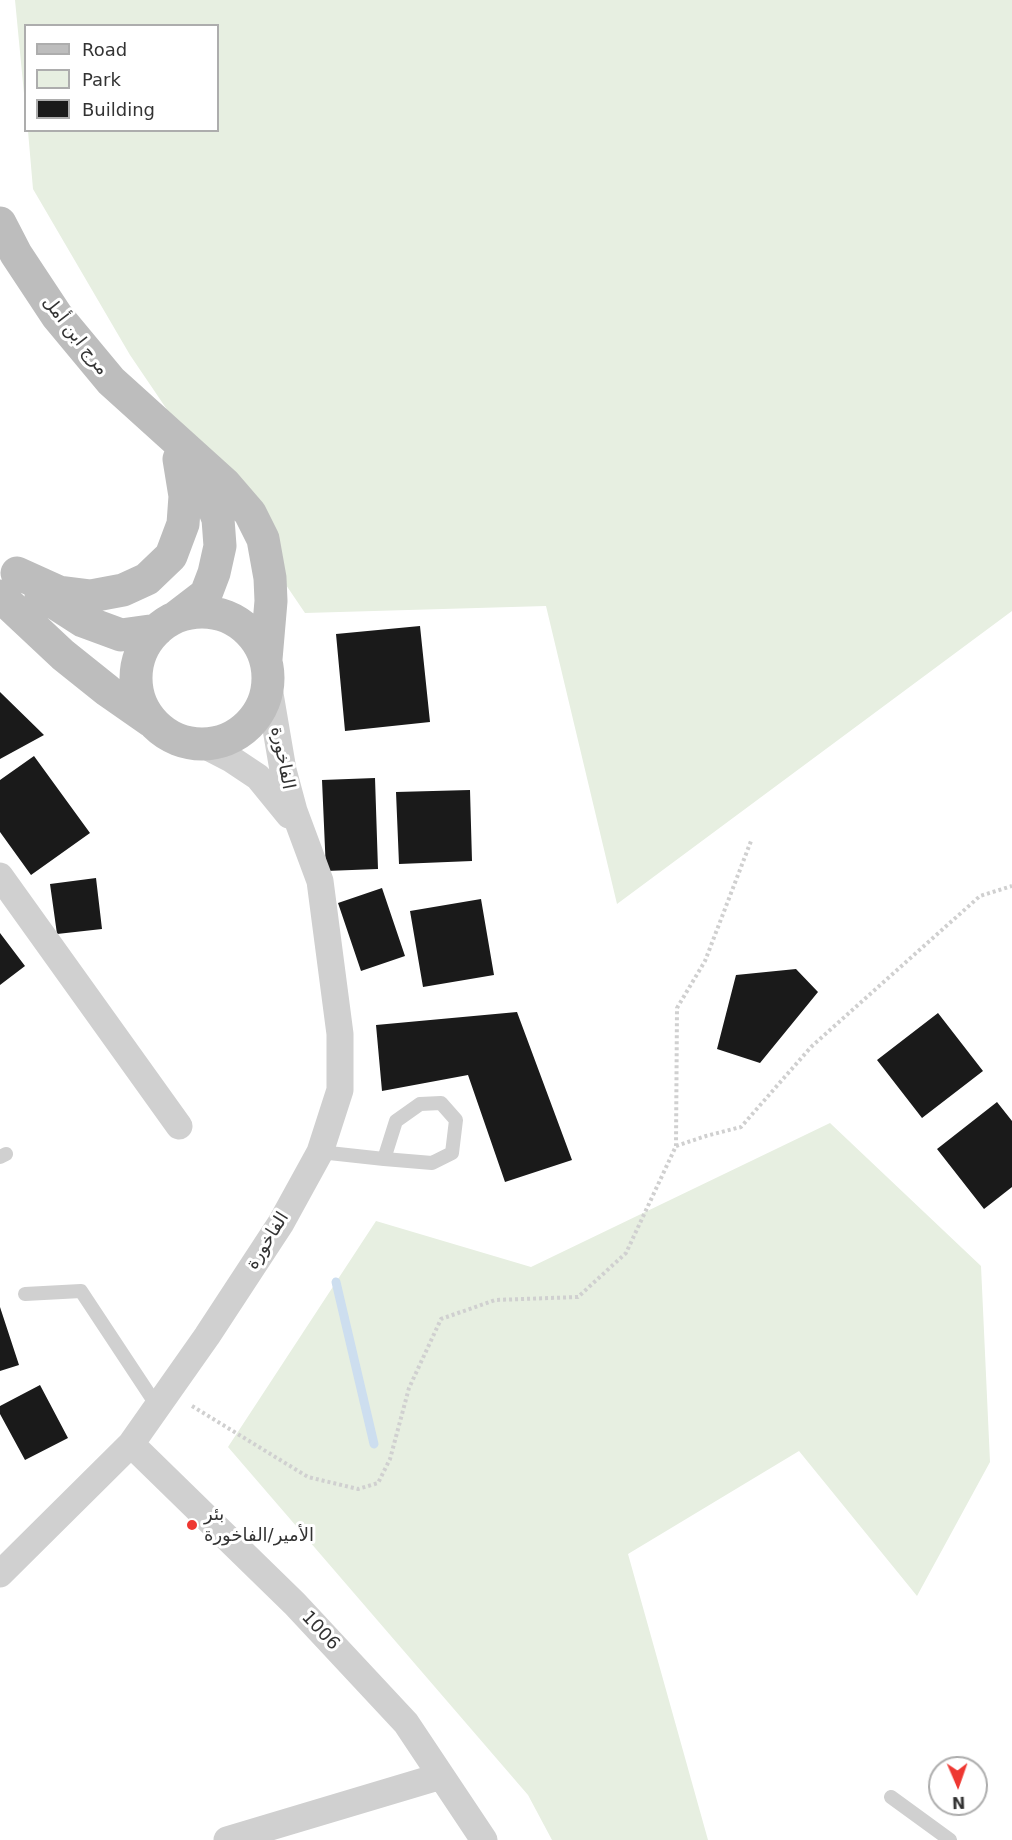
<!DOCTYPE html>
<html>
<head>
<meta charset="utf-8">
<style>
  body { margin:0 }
  #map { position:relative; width:1012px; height:1840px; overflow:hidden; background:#fff; font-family:"DejaVu Sans",sans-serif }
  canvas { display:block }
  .legend { position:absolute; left:24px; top:24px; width:195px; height:108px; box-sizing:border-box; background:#fff; border:2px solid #adadad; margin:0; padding:8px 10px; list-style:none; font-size:18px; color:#333 }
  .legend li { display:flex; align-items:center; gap:12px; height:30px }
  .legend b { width:30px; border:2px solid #adadad }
  .north { position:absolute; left:928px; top:1756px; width:60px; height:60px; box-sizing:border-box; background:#fff; border:2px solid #adadad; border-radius:50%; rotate:178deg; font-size:16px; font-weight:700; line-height:24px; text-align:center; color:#333 }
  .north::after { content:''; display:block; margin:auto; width:21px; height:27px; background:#ee3731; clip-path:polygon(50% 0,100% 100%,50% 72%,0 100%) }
</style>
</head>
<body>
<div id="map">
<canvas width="1012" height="1840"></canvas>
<ul class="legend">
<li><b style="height:8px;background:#bdbdbd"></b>Road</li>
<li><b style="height:16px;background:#e7efe1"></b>Park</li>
<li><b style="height:16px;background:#1a1a1a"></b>Building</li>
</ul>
<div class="north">N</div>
</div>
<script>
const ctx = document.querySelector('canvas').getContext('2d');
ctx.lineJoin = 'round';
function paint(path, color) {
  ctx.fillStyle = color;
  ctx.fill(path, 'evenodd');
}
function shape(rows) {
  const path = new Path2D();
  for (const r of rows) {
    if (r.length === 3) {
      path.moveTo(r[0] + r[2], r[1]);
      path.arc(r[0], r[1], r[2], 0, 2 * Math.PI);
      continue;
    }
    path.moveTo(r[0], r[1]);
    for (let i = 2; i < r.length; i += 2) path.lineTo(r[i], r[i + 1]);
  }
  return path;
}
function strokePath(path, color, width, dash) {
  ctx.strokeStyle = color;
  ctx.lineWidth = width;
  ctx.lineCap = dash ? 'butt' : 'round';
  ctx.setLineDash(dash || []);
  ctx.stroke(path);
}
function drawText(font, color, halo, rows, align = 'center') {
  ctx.font = font + ' "DejaVu Sans","Noto Sans Arabic",sans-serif';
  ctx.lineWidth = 6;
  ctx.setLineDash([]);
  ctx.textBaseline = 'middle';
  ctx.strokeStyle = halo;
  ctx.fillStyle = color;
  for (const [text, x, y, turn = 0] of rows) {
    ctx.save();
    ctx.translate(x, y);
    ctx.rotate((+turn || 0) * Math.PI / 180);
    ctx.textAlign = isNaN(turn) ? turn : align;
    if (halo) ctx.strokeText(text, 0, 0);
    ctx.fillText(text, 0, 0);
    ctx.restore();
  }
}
paint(shape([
  [15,0,1012,0,1012,611,617,904,546,606,305,613,130,355,33,189,28,131,218,130,218,26,26,26,25,104],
  [830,1123,981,1266,990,1462,917,1596,799,1451,628,1554,708,1840,552,1840,528,1795,228,1447,376,1221,531,1267]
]), '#e7efe1');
strokePath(shape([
  [336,1282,374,1444]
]), '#cddeef', 9);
paint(shape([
  [420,626,430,722,345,731,336,634],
  [0,692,44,735,0,759],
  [34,756,90,833,31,875,0,832,0,780],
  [375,778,378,869,326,871,322,780],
  [470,790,472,861,399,864,396,792],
  [96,878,102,929,57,934,50,884],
  [382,888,405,956,361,971,338,903],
  [481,899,494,975,423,987,410,911],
  [0,933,25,966,0,985],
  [796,969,818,992,760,1063,717,1049,736,975],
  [517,1012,572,1160,505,1182,468,1075,382,1091,376,1025],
  [938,1013,983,1071,922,1118,877,1060],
  [997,1102,1012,1121,1012,1187,984,1209,937,1149],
  [0,1307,19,1365,0,1371],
  [40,1385,68,1438,25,1460,0,1414,0,1406]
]), '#1a1a1a');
strokePath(shape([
  [676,1146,706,1136,741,1127,811,1047,980,896,1012,886],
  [192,1406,308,1477,358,1489,378,1483,390,1459,409,1388,441,1319,495,1300,578,1297,626,1253,676,1146,677,1008,705,961,751,841]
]), '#d0d0d0', 4, [3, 3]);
strokePath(shape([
  [320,1152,384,1159,432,1163,452,1153,456,1120,441,1103,420,1104,396,1121,384,1159],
  [0,1157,6,1154],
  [25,1294,81,1291,157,1406],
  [891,1797,950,1840]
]), '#d0d0d0', 14);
strokePath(shape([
  [200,743,231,759,258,777,289,815],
  [0,876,179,1126],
  [131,1444,295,1604,406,1723,484,1840],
  [0,1574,131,1444,207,1336,281,1223,320,1152,340,1090,340,1034,320,881,294,811,283,770,268,682],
  [227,1840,441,1776]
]), '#d0d0d0', 27);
strokePath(shape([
  [0,223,16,254,57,316,111,381,225,484,250,513,263,539,270,578,271,601,266,659],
  [17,573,59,592,91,596,123,590,147,579,171,556,183,524,185,496,179,459],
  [41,594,83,621,121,635,157,630],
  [0,596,63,655,108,691,151,721],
  [202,678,66],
  [176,617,206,594,214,573,220,546,218,519,209,496,188,469]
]), '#bdbdbd', 33);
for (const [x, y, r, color] of [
  [192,1525,6,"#ee3731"]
]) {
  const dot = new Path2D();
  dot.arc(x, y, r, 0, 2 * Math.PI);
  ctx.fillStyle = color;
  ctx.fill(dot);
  strokePath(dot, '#fff', 2);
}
drawText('18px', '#333', '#fff', [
  ["مرج ابن أمل",75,336,52],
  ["الفاخورة",282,758,79],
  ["الفاخورة",268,1241,-58],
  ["1006",320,1631,47]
]);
drawText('18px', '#333', '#fff', [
  ["بئر",204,1515],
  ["الأمير/الفاخورة",204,1536]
], 'left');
</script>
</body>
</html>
